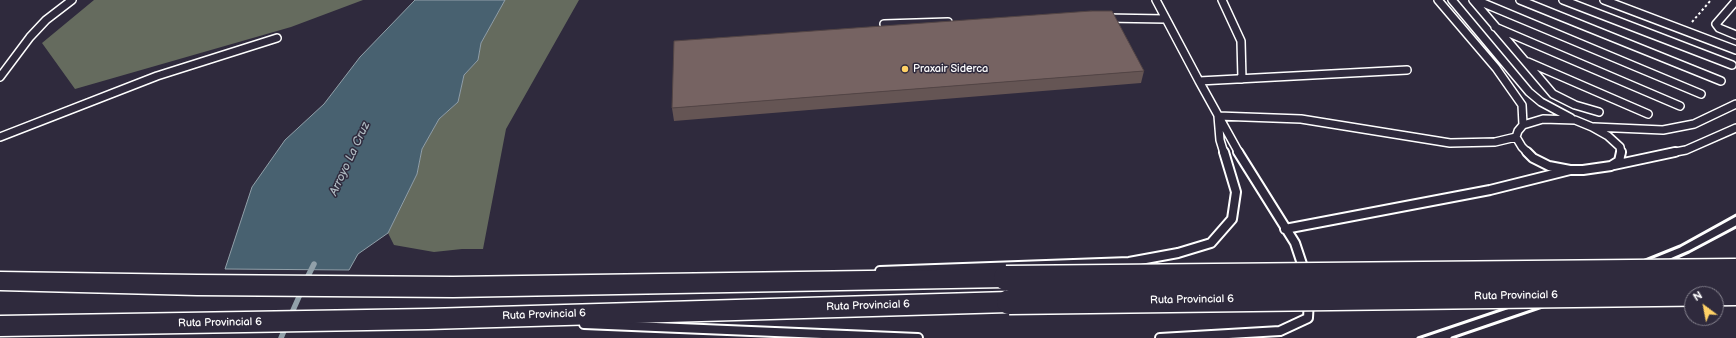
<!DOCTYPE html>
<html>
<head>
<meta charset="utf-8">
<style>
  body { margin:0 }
  #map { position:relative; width:1736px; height:338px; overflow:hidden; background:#2f2a3d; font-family:"Balsamiq Sans",sans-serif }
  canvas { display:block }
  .north { position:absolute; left:1684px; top:286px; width:40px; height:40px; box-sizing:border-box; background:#2f2a3d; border:1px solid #827f8b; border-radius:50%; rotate:328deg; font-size:11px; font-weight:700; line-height:16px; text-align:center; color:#fff }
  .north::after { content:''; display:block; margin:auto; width:14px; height:18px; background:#ffd166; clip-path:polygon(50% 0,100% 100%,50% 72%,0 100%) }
</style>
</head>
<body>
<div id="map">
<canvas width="1736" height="338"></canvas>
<div class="north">N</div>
</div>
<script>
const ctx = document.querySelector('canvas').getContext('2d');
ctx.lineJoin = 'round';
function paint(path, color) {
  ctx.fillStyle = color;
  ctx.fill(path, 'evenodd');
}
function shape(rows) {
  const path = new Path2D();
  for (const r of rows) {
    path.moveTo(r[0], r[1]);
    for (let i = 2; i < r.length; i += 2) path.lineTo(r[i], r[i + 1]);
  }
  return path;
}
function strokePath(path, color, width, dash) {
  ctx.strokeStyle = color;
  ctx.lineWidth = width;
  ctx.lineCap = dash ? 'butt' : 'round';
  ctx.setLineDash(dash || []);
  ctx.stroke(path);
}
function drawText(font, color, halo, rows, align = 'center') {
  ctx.font = font + ' "Balsamiq Sans",sans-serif';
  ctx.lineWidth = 3;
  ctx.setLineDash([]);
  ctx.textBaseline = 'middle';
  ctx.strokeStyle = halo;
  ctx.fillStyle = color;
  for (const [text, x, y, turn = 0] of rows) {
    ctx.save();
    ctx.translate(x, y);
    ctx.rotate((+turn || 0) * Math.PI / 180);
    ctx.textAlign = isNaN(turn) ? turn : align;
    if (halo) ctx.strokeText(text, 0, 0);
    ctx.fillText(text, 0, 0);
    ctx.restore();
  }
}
paint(shape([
  [94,0,363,0,291,27,75,89,42,43],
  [505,0,579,0,506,129,483,249,462,249,434,252,394,245,388,233,417,174,422,149,439,119,458,102,464,75,478,60,481,43]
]), '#656b5e');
const water = shape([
  [415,0,505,0,481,43,478,60,464,75,458,102,439,119,422,149,417,174,388,233,358,254,349,270,225,269,252,187,285,140,324,104,360,57,415,0]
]);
paint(water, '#486170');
strokePath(water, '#91a0a9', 1);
strokePath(shape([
  [306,280,314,264],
  [290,317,302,290],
  [281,338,286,326]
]), '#91a0a9', 5.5);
const serviceFar1 = shape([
  [1156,0,1199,81],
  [1222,0,1241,41,1242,79],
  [1438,0,1496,68,1522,105,1523,125],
  [1452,0,1529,92,1541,102,1571,118],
  [1473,0,1553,94,1575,105,1599,112],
  [1476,0,1701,94],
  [1520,0,1721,81],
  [1563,0,1732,65],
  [1604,0,1736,50],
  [1736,1,1716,24,1719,28,1736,35],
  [1105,18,1166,19],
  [884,24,948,22],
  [1495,27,1680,106],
  [1528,62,1648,114],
  [0,77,30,37,46,20,72,0],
  [1218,116,1301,119,1450,143,1495,142,1516,137],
  [1218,116,1220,140,1224,153],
  [1594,127,1663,130,1694,124,1736,104],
  [0,137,157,76,277,38],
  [1239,153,1199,81,1407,70],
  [1528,153,1522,147,1516,137,1518,131,1523,125,1543,119,1575,120,1592,127,1608,136,1620,147,1621,153],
  [1670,153,1686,150,1736,128]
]);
const service = shape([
  [1238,152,1295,243,1305,273],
  [1527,152,1533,158,1549,166,1570,170,1583,170,1611,166,1619,161,1621,152],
  [1614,165,1675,152],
  [1285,229,1490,190,1570,170],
  [880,271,1129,262,1178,253,1211,243,1232,219,1236,192,1224,152],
  [584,324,918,338],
  [1160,338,1280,331,1308,318,1309,300]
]);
const trunk = shape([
  [1006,269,1015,271,1018,278,1015,285,1006,287,453,297,197,295,0,290,0,272,197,275,453,277,1006,269],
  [1009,292,1018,295,1022,302,1018,309,1009,312,428,329,0,336,0,316,428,309,1009,292]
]);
strokePath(serviceFar1, '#fff', 10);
strokePath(service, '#fff', 12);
strokePath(trunk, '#fff', 3);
strokePath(shape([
  [1692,22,1711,0]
]), '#fff', 2, [2.5, 2.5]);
strokePath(serviceFar1, '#2f2a3d', 7);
strokePath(service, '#2f2a3d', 8);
paint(trunk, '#2f2a3d');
strokePath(shape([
  [1418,338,1628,267,1680,246,1736,215],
  [1452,338,1636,275,1689,252,1736,227]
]), '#fff', 3);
const trunkBridge = shape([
  [1006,278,1736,271],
  [1009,302,1736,293]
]);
strokePath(trunkBridge, '#fff', 27, []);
strokePath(trunkBridge, '#2f2a3d', 24);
paint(shape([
  [1144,71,1141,83,674,121,672,108]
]), '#655554');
const building = shape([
  [1091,11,1112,11,1144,71,672,108,674,41,1091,11]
]);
paint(building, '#766362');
strokePath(building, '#534545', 1);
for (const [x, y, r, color] of [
  [905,69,4,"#ffd166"]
]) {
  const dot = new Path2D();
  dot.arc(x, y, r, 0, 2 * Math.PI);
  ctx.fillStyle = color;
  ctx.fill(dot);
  strokePath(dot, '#2f2a3d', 1.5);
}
drawText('11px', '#fff', '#2f2a3d', [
  ["Praxair Siderca",913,69]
], 'left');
drawText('11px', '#fff', '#2f2a3d', [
  ["Ruta Provincial 6",1516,296,-1],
  ["Ruta Provincial 6",1192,300,-1],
  ["Ruta Provincial 6",868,306,-2],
  ["Ruta Provincial 6",544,315,-2],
  ["Ruta Provincial 6",220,323,-1]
]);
drawText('italic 12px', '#adb8bf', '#2f2a3d', [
  ["Arroyo La Cruz",350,159,-65]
]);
</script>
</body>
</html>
